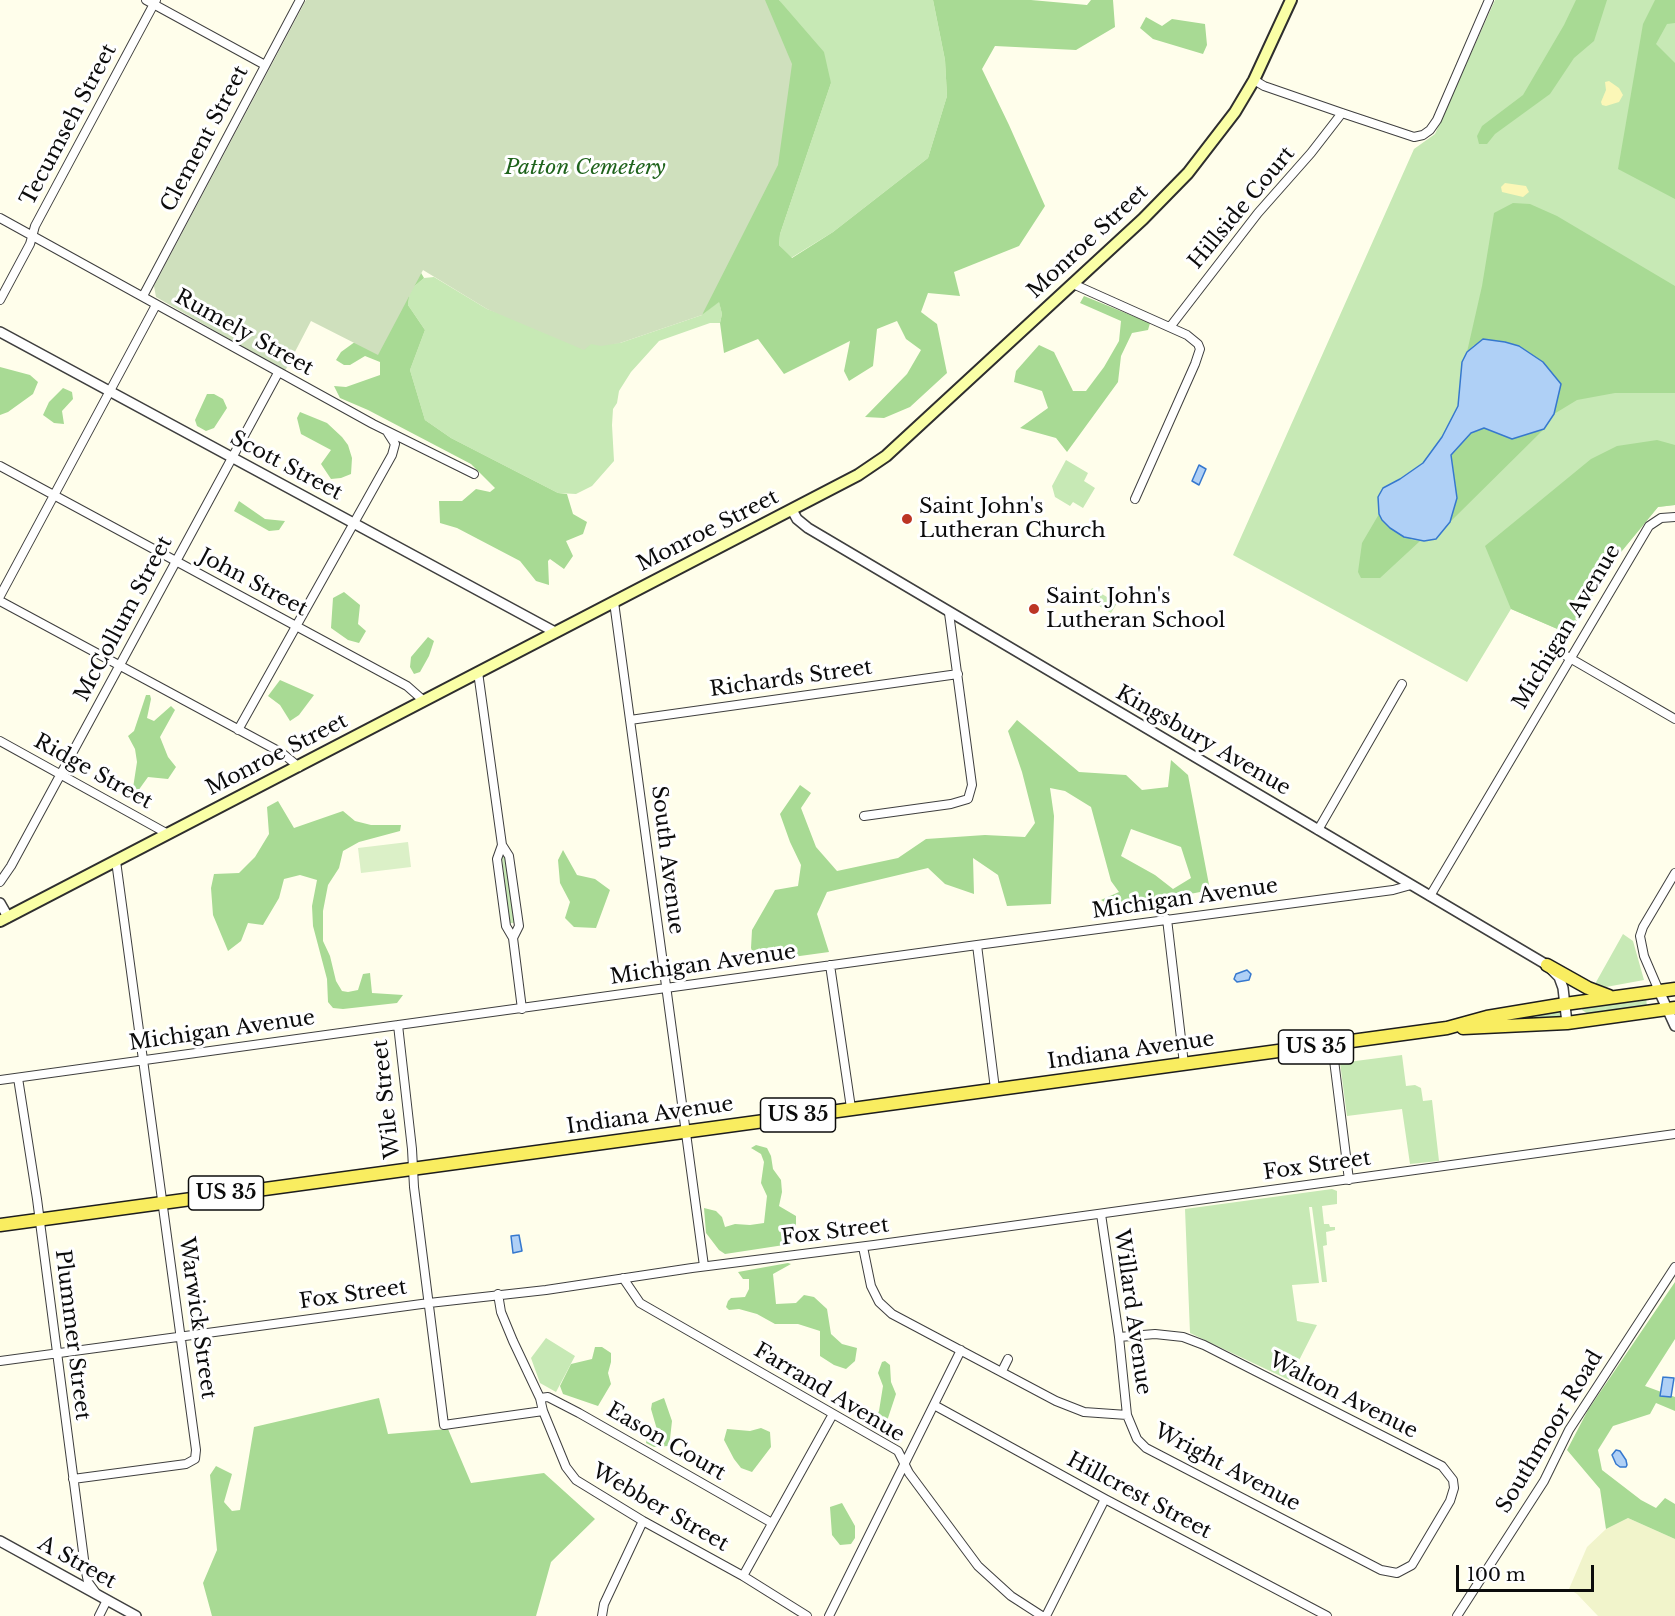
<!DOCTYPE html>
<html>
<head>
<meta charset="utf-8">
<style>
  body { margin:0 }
  #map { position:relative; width:1675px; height:1616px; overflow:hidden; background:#fffeeb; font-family:"Libre Baskerville",serif }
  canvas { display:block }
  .scale { position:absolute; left:1456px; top:1565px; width:138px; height:27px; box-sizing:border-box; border:3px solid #0c0c0c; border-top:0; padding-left:8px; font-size:18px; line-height:21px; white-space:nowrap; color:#0c0c0c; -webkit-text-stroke:4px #fff; paint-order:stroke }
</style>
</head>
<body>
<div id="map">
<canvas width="1675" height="1616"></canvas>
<div class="scale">100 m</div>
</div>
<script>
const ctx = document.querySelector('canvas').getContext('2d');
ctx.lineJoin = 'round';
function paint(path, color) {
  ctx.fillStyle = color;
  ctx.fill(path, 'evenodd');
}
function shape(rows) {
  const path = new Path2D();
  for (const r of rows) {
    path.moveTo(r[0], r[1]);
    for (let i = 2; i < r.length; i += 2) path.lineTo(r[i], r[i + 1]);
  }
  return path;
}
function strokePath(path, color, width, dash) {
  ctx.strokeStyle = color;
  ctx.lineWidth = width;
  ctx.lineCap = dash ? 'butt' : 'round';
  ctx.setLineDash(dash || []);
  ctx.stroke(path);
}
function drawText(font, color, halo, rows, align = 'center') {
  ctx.font = font + ' "Libre Baskerville",serif';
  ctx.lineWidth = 6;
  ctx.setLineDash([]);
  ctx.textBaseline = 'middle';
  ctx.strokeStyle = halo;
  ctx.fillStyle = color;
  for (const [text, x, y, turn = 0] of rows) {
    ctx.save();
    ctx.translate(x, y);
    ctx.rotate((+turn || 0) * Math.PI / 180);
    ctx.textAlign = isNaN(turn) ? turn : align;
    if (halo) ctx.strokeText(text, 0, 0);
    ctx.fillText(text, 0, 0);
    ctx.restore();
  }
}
paint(shape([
  [1628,1518,1675,1539,1675,1616,1598,1616,1577,1594,1569,1589,1587,1547,1606,1529]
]), '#f1f4cb');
paint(shape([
  [779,0,933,0,945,60,947,96,928,158,833,232,791,258,779,245,780,234,831,83],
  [1495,0,1675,0,1675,505,1658,507,1612,563,1569,634,1511,609,1467,682,1233,555,1414,149,1435,134],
  [434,277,487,309,591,344,620,343,702,315,719,301,722,314,720,323,710,323,659,341,631,372,619,391,617,403,613,409,612,425,614,461,592,486,576,494,558,493,451,438,425,420,410,370,425,330,408,305,410,290,424,278],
  [1066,460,1088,473,1084,481,1095,488,1083,508,1073,502,1070,506,1055,497,1052,486],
  [1092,588,1117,603,1111,613,1086,598],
  [503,856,506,857,514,923,510,923,509,921,502,858],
  [1623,934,1633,941,1644,980,1606,987,1595,984],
  [1646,998,1647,1006,1588,1014,1582,1010,1583,1007],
  [1554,1011,1559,1011,1561,1015,1556,1018,1490,1024,1519,1016],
  [1402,1055,1406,1086,1415,1085,1421,1088,1423,1101,1432,1100,1439,1161,1410,1164,1402,1109,1347,1116,1340,1063],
  [1332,1189,1337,1191,1337,1204,1322,1206,1324,1224,1329,1224,1330,1227,1335,1227,1335,1230,1326,1232,1327,1245,1323,1246,1327,1282,1322,1282,1312,1207,1309,1207,1319,1283,1292,1285,1297,1321,1317,1325,1289,1380,1190,1333,1185,1209],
  [546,1338,575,1356,556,1392,540,1383,531,1358]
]), '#c7e9b5');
paint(shape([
  [726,0,779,0,824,52,831,83,780,234,779,245,792,258,833,232,928,158,947,96,945,60,933,0,1031,0,1087,5,1091,0,1113,0,1115,27,1076,50,995,46,982,69,1009,125,1045,206,1019,246,954,272,960,296,928,293,921,312,937,324,947,373,910,407,884,418,865,417,907,374,921,350,906,339,897,321,877,329,873,366,849,381,844,371,850,341,784,374,758,339,724,353,720,323,722,314,719,302,702,315],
  [1576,0,1607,0,1594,41,1574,58,1550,94,1495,134,1487,144,1479,144,1477,136,1482,126,1523,95,1564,25],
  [1655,0,1675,0,1675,23,1667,24,1656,44,1675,63,1675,199,1618,169,1643,24],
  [1146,17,1162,26,1172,19,1205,24,1207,45,1203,54,1153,39,1140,28],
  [1513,203,1530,204,1557,216,1675,286,1675,393,1615,393,1577,400,1554,414,1561,384,1474,345,1467,352,1482,286,1494,213],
  [416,264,424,278,410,290,408,305,425,330,410,370,425,420,451,438,558,493,567,494,573,514,587,522,583,534,566,541,573,556,564,569,550,559,548,561,549,585,536,581,520,561,457,528,440,523,439,501,462,501,476,489,490,492,495,488,471,464,368,410,340,398,334,386,346,387,380,375,380,362,365,356,350,365,344,365,336,360,341,352,363,336],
  [1084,296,1150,323,1148,330,1132,333,1121,356,1118,382,1067,452,1056,438,1020,428,1048,408,1042,391,1014,382,1016,371,1039,345,1054,352,1073,391,1086,391,1104,367,1119,341,1121,321,1080,303],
  [0,367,30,375,38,382,33,394,8,412,0,415],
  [63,388,72,392,73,399,62,411,64,424,54,423,43,415,49,402],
  [207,394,214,394,223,399,227,408,214,428,206,431,197,426,195,420],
  [300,412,327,423,342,437,348,445,352,458,351,474,341,478,331,479,321,464,331,450,301,434,297,418],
  [1484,428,1512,439,1544,429,1450,522,1457,498,1450,455,1471,433],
  [1657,440,1675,445,1675,505,1658,507,1612,563,1569,634,1511,609,1485,546,1591,459,1617,446],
  [239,501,265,519,285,521,279,530,269,531,234,511],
  [1379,514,1382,520,1412,540,1420,541,1380,578,1361,578,1358,572,1362,543],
  [344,592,360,605,358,624,366,631,359,643,348,640,331,628,333,598],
  [428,637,434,641,429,656,420,672,414,674,410,667,411,657],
  [280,680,314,695,299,715,290,721,280,705,268,696],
  [146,695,150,695,151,699,147,718,154,721,171,706,175,710,160,737,168,757,176,767,168,779,148,777,135,795,133,788,137,762,135,749,128,736,134,731],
  [1017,720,1079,772,1126,775,1142,790,1168,787,1171,760,1188,775,1210,890,1175,897,1110,905,1101,900,1119,892,1111,881,1091,807,1065,791,1050,788,1054,816,1051,904,1007,906,998,875,973,858,974,894,945,884,928,868,827,892,817,914,829,952,756,962,751,948,752,930,775,890,798,886,801,865,790,842,780,814,800,785,811,793,801,808,816,847,837,871,898,858,926,839,985,835,1025,837,1035,823,1022,772,1008,731],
  [1131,829,1181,847,1191,878,1173,889,1155,875,1121,856],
  [278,801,294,828,343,811,355,821,371,825,401,825,400,831,359,842,343,851,339,868,328,885,323,911,323,941,330,956,336,981,342,991,348,992,358,990,363,974,370,973,372,993,403,995,397,1003,343,1009,333,1008,328,1002,327,979,313,926,312,906,317,880,300,875,284,879,279,898,263,925,248,923,241,941,228,951,213,915,211,888,214,874,239,873,255,857,269,834,267,807],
  [563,850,577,875,595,879,610,890,596,928,574,927,565,918,570,902,560,883,558,860],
  [756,1145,767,1148,771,1156,773,1169,781,1180,782,1192,779,1206,796,1216,796,1233,791,1240,784,1245,725,1254,719,1250,706,1233,704,1208,716,1211,722,1217,725,1227,735,1224,750,1225,764,1223,767,1196,761,1183,764,1162,761,1154,751,1148],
  [788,1263,791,1264,773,1274,776,1304,796,1303,804,1295,814,1297,827,1309,831,1334,842,1344,857,1348,855,1361,846,1369,834,1365,820,1356,820,1331,798,1324,775,1324,757,1314,739,1309,729,1310,726,1307,728,1301,731,1298,745,1297,749,1289,749,1279,743,1279,738,1272],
  [1675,1282,1675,1339,1645,1386,1675,1397,1675,1411,1656,1403,1650,1414,1613,1426,1598,1450,1602,1470,1641,1500,1656,1508,1665,1498,1675,1504,1675,1539,1628,1518,1606,1529,1600,1489,1567,1450,1588,1410],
  [595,1347,602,1347,611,1353,611,1362,608,1373,611,1384,598,1406,563,1394,560,1386,571,1364,592,1359],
  [885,1361,890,1365,891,1382,896,1394,885,1427,880,1430,876,1428,874,1422,879,1411,883,1386,878,1373,882,1362],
  [379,1398,388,1434,448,1429,471,1483,544,1473,595,1519,551,1562,536,1616,212,1616,203,1583,217,1550,210,1475,216,1466,232,1474,224,1502,232,1511,240,1510,254,1427],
  [664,1398,672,1421,670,1439,668,1446,654,1447,646,1443,647,1438,654,1437,658,1433,651,1409,652,1403],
  [761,1428,770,1432,771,1447,752,1472,741,1468,734,1459,724,1440,727,1429,750,1431],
  [842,1503,855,1526,855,1538,851,1544,840,1545,832,1535,830,1507]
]), '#a8da94');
paint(shape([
  [1609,81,1619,88,1623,95,1619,102,1606,106,1602,105,1601,102,1606,90,1605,82],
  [1505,183,1526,186,1529,192,1523,197,1502,192,1501,187]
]), '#fbf7b7');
paint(shape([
  [306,0,765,0,792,64,778,165,702,315,620,343,601,346,591,344,584,350,487,309,423,270,378,355,311,321,285,371,156,297,154,286]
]), '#cfe0bd');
paint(shape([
  [408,842,411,867,361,873,358,848]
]), '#dbf0c7');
const water = shape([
  [1483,339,1505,342,1519,346,1543,362,1561,384,1554,414,1544,429,1512,439,1484,428,1471,433,1451,455,1457,498,1450,522,1436,539,1424,541,1404,537,1390,528,1382,520,1379,514,1378,497,1383,488,1400,479,1423,463,1442,437,1458,406,1462,362,1467,352,1483,339],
  [1199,465,1206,469,1199,485,1192,481,1199,465],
  [1247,970,1251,974,1249,980,1237,982,1234,979,1236,974,1247,970],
  [519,1235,522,1251,513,1253,511,1236,519,1235],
  [1663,1377,1674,1378,1671,1397,1660,1396,1663,1377],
  [1616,1450,1620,1451,1626,1460,1627,1465,1626,1467,1620,1467,1616,1464,1612,1455,1616,1450]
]);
paint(water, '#afd0f6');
strokePath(water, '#3678ce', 1.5);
const minor = shape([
  [146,0,265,65],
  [1254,80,1264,86,1342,113,1414,137,1423,135,1430,130,1437,120,1489,0],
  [0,218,373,424,474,474],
  [1073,284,1187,335,1198,344,1200,349,1195,364,1135,499],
  [143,296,300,0],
  [0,300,30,244,35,226,156,0],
  [1170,327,1258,213,1311,153,1342,113],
  [0,466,407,686,424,701],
  [0,596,156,305],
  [0,601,282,753,299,767],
  [614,602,704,1266],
  [1556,650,1675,719],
  [478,672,502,845,509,856,519,926,513,938],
  [630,720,958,674],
  [238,730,392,455,395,444,388,433],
  [0,741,168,834],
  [864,816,951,804,968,799,972,785,949,613],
  [1318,830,1402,684],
  [502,845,497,859,506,926,513,938,522,1009],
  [0,882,11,866,278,373],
  [1430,896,1649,526,1661,518,1675,517],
  [1167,919,1184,1064],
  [977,945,995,1089],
  [830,965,851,1108],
  [1659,991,1644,956,1640,936,1643,927,1675,873],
  [398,1025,412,1149,414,1187,444,1425,543,1411],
  [1332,1044,1349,1180],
  [18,1078,37,1199,85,1567,88,1582,96,1593],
  [0,1080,977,945,1393,890,1411,885],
  [1101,1214,1119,1337,1127,1415],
  [863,1247,871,1286,879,1302,892,1314,1056,1401,1084,1412,1127,1415,1137,1439,1146,1448,1381,1570,1397,1573,1412,1565,1450,1501,1454,1488,1453,1480,1442,1466,1204,1345,1183,1337,1155,1334,1119,1337],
  [623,1278,640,1303,898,1451,909,1473,978,1566,1011,1596,1042,1616],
  [498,1294,501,1312,513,1341,540,1398,543,1411,566,1467,576,1480,643,1521,743,1576,807,1616],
  [0,1361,429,1303,546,1290,692,1268,874,1245,1675,1134],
  [1002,1371,1008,1359],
  [540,1398,548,1397,579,1413,772,1523],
  [934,1405,1105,1499,1327,1616],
  [73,1479,186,1464,195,1459,196,1450,116,861],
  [743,1576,833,1414],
  [99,1616,107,1600],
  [602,1616,604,1604,643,1521],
  [829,1616,961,1350],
  [1046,1616,1105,1499],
  [1457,1616,1544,1481,1569,1430,1675,1267]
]);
const tertiary = shape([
  [0,332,555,632],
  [792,510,797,519,808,528,1547,965,1559,977,1563,988,1567,1023],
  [0,903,8,917],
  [1659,991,1675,1026],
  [0,1541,136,1616]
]);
const secondary = shape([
  [0,921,858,475,886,456,1143,219,1188,173,1235,112,1254,80,1291,0]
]);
const primary = shape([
  [1547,965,1588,988,1609,996],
  [1463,1028,1567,1023,1675,1008],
  [0,1225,1447,1028,1487,1017,1565,1004,1675,989]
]);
strokePath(minor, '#3f3f3f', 10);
strokePath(tertiary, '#3f3f3f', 12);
strokePath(secondary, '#2e2e2e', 14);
strokePath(primary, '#1d1d1d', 15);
strokePath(minor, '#fff', 8);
strokePath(tertiary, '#fff', 9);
strokePath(secondary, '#faffa6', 10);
strokePath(primary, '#f9ed60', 12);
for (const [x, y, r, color] of [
  [907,519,6,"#bc3524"],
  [1034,609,6,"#bc3524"]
]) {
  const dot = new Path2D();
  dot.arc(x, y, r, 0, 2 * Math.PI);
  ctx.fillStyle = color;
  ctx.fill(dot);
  strokePath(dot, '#fff', 2);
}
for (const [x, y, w] of [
  [1316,1047,75],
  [798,1115,75],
  [226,1193,75]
]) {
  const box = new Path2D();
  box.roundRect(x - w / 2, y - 17, w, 34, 4.5);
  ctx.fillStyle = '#fff';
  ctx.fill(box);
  strokePath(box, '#0c0c0c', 1.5);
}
drawText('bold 20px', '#0c0c0c', null, [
  ["US 35",1316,1047],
  ["US 35",798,1115],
  ["US 35",226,1193]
]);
drawText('21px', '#0c0c0c', '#fff', [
  ["Tecumseh Street",69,125,-62],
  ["Clement Street",205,139,-62],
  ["Hillside Court",1242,208,-50],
  ["Monroe Street",1088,242,-43],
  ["Rumely Street",244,333,29],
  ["Scott Street",286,466,28],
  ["Monroe Street",708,531,-27],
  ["John Street",253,583,28],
  ["McCollum Street",124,619,-62],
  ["Michigan Avenue",1567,627,-59],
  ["Richards Street",791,679,-8],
  ["Kingsbury Avenue",1203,741,30],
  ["Monroe Street",277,755,-27],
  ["Ridge Street",93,772,29],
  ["South Avenue",667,860,83],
  ["Michigan Avenue",1185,899,-8],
  ["Michigan Avenue",703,965,-8],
  ["Michigan Avenue",222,1031,-8],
  ["Indiana Avenue",1131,1051,-8],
  ["Wile Street",387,1099,-96],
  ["Indiana Avenue",650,1116,-8],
  ["Fox Street",1317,1166,-8],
  ["Fox Street",835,1232,-7],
  ["Fox Street",353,1295,-8],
  ["Willard Avenue",1132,1312,82],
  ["Warwick Street",197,1318,82],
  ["Plummer Street",72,1335,83],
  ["Farrand Avenue",829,1393,31],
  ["Walton Avenue",1343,1396,27],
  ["Southmoor Road",1550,1432,-59],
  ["Eason Court",666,1442,30],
  ["Wright Avenue",1227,1468,28],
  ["Hillcrest Street",1139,1496,28],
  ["Webber Street",660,1508,30],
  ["A Street",77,1563,29]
]);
drawText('italic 21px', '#1f631c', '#fff', [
  ["Patton Cemetery",585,168]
]);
drawText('21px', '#0c0c0c', '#fff', [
  ["Saint John's",919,507],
  ["Lutheran Church",919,531],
  ["Saint John's",1046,597],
  ["Lutheran School",1046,621]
], 'left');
</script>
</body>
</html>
